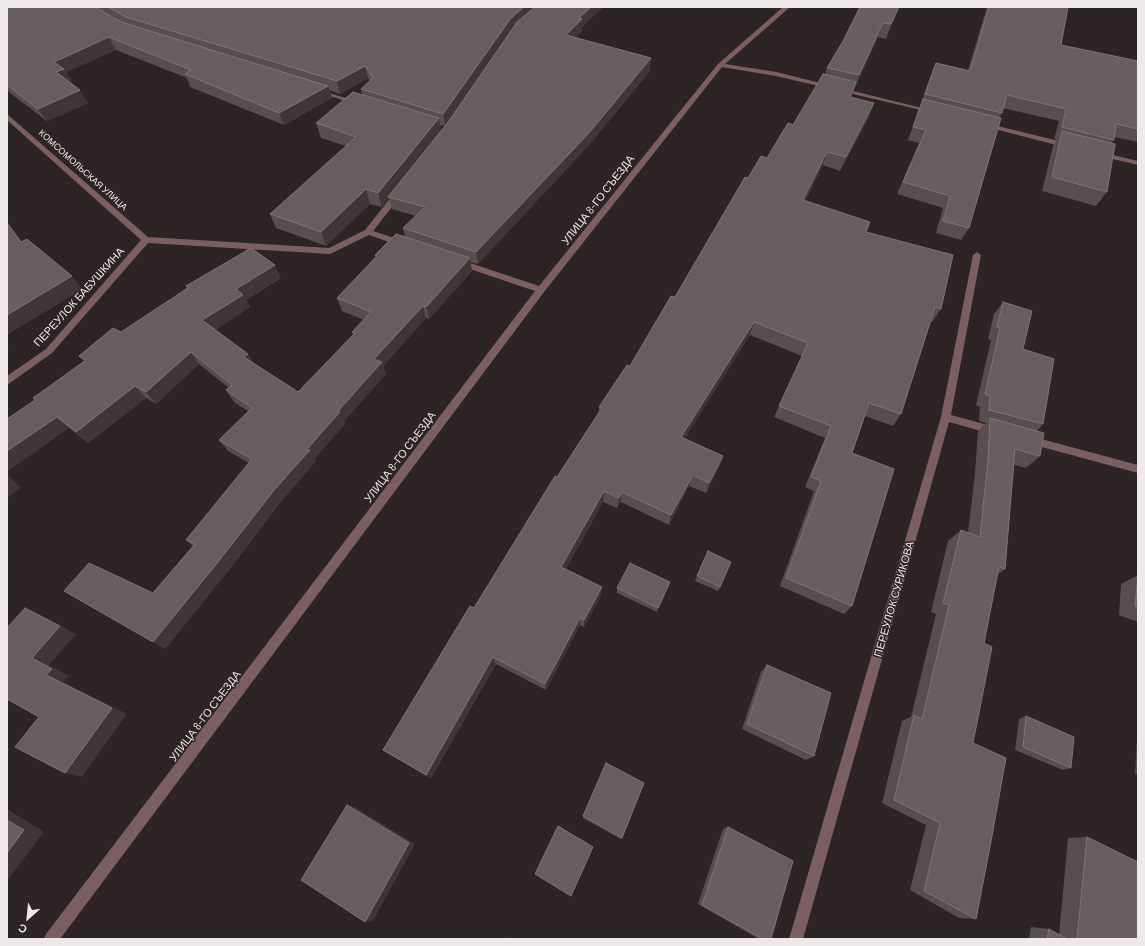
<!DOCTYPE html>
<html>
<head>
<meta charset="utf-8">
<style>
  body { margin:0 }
  #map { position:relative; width:1145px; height:946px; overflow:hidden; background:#2d2425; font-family:Barlow,sans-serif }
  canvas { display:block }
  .frame { position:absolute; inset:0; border:8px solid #efe8e9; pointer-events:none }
  .north { position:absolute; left:8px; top:898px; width:40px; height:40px; -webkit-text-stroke:3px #2d2425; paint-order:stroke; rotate:207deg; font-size:11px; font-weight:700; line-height:16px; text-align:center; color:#efe8e9 }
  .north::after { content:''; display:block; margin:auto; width:14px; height:18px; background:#efe8e9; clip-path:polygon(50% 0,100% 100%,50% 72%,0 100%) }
</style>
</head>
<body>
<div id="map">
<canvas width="1145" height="946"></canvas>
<div class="frame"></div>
<div class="north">С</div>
</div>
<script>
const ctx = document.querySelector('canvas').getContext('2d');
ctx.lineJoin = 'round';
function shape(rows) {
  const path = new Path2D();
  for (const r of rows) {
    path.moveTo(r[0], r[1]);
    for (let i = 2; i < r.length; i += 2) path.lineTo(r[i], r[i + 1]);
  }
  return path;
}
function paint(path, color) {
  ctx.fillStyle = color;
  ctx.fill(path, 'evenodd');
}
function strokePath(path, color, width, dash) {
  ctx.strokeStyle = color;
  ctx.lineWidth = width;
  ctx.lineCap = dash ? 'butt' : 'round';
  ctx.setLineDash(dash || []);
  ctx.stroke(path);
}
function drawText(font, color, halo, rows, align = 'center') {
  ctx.font = font + ' Barlow,sans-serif';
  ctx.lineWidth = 3;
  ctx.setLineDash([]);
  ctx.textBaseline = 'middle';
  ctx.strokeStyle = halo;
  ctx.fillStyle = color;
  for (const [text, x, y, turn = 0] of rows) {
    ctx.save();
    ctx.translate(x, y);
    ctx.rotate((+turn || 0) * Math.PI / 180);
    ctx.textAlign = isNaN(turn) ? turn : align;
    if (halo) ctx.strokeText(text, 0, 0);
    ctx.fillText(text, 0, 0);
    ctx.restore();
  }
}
paint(shape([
  [783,7,790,7,725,64,776,72,934,111,934,113,776,76,722,67,544,292,60,939,44,939,46,934,535,291,455,264,455,260,461,260,539,286,718,64,783,7],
  [316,90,320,90,361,103,356,104,316,92,316,90],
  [7,114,148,237,329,248,365,230,396,191,399,191,403,193,373,231,406,242,407,244,403,247,369,235,330,254,148,243,52,353,7,385,7,376,46,349,141,240,7,120,7,114],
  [985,123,1071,144,1072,146,1068,148,983,126,983,124,985,123],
  [1096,151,1138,161,1138,165,1096,155,1096,151],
  [977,252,981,255,951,415,995,427,998,428,1000,431,998,434,995,435,949,422,803,939,789,939,941,417,973,255,977,252],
  [1030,436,1138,465,1138,473,1027,443,1025,440,1027,437,1030,436]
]), '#7b5f63');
paint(shape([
  [7,7,603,7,582,27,582,31,575,38,650,71,589,145,478,264,470,262,472,271,429,319,426,318,383,366,386,374,344,421,345,424,315,458,316,461,283,499,232,566,165,649,153,593,193,546,186,540,249,463,228,451,219,440,248,411,234,402,226,390,229,388,199,364,156,404,146,398,88,443,35,400,84,361,79,356,121,332,187,288,186,286,281,278,246,300,250,307,215,330,248,354,254,364,298,392,353,335,352,332,364,320,342,311,337,298,375,258,375,255,405,237,403,228,416,216,392,209,389,198,382,207,370,204,326,246,276,228,270,214,346,146,321,138,316,123,362,95,361,89,370,81,368,78,340,94,329,90,332,98,284,125,190,87,187,78,116,50,66,72,72,81,69,82,88,103,47,121,10,93,7,89],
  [440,125,445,126,441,131],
  [899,7,886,39,878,37,854,90,851,97,869,117,840,171,823,165,805,201,866,232,941,309,933,321,931,321,901,414,893,426,865,416,852,453,852,606,844,614,780,586,814,491,805,487,825,438,774,417,802,356,750,335,684,439,723,456,719,467,706,493,689,486,669,525,621,502,617,508,603,502,566,569,601,595,584,627,580,625,546,690,496,664,431,778,383,750,599,412,599,407,630,366,675,297,748,178,767,158,793,125,825,75,827,68],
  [987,7,1068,7,1061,45,1137,61,1138,48,1138,142,1114,137,1114,140,1111,143,1107,192,1096,206,1042,191,1053,146,1057,140,1054,139,1059,121,1003,108,1002,113,999,118,969,228,961,240,936,233,943,208,897,194,919,143,908,140,920,106,931,75,936,63,968,70],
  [1003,302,1023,349,1043,424,1037,431,1040,456,1026,468,1014,465,1005,569,997,575,984,643,973,743,976,919,959,918,910,890,926,825,882,803,902,721,911,717,936,614,931,612,948,541,961,530,968,533,975,473,978,431,986,423,979,421,980,407,976,405,991,340,988,339,994,314],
  [708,551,720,587,718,591,695,581],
  [1138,575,1138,622,1119,615,1121,584],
  [670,582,657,612,617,593,617,588],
  [767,665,814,756,806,760,742,729,761,672],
  [1026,716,1071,768,1063,770,1015,750,1019,719],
  [1138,722,1138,775,1135,774],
  [583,816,622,838,621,839,583,818],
  [728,827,771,939,759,939,698,904,723,829],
  [1087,837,1138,939,1029,939,1031,927,1049,929,1059,935,1068,838]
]), '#574e4f');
paint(shape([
  [524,7,539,7,445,126,443,114,511,18],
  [591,7,603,7,582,27,582,31,566,47,566,35,579,18],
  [899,7,886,39,891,24],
  [883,23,878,37,854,90,859,75],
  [109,37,116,50,66,72,72,81,64,85,56,72,54,62],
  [651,58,650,71,589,145,478,264,476,252],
  [365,66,368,78,340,94,337,81],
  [856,82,852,96,845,111,850,97],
  [328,86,332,98,284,125,279,113],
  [80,90,88,103,47,121,38,109],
  [874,103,869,117,840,171,846,157],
  [439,118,441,133,388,197,389,198,382,207,378,193],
  [827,152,823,165,798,213,803,200],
  [366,189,370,204,326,246,321,232],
  [7,221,32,256,21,242,7,223],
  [470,258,472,271,429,319,426,307],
  [275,265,281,278,246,300,250,307,211,333,202,320,236,289],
  [72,276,83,289,7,335,7,315],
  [423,306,426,318,383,366,386,374,344,421,345,424,315,458,316,461,283,499,232,566,165,649,153,642,307,449,338,411,374,359],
  [754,322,750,335,678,449,681,437],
  [7,345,9,347,7,349],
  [191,352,199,364,156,404,146,392],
  [248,354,256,366,244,357],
  [135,386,146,398,88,443,76,432],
  [57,417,69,428,7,472,7,451],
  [723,456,719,467,706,493,709,483],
  [7,474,21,488,7,498],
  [693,475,689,486,669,525,671,515],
  [604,491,603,502,562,576,561,567],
  [622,492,621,502,617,508,619,498],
  [670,582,669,586,657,612,658,608],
  [602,587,601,595,584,627,584,620],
  [25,608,76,634,49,665,69,676,63,682,127,714,82,777,65,773,46,675,32,658],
  [580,618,580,625,546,690,545,684],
  [493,657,496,664,431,778,426,775],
  [347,805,355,807,415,844,373,921,365,922],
  [7,809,44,832,7,881],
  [509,937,512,939,506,939]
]), '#403637');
const building = shape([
  [7,7,95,7,121,22,328,86,279,113,185,74,191,70,109,37,54,62,64,69,56,72,80,90,38,109,7,85,7,7],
  [108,7,524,7,511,18,443,114,361,89,373,78,365,66,337,81,126,17,108,7],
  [535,7,591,7,579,18,582,19,566,35,651,58,589,133,476,252,403,228,425,207,388,197,449,121,517,22,535,7],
  [860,7,899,7,891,24,883,23,859,75,827,68,843,41,860,7],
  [989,7,1068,7,1061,45,1138,61,1138,129,1116,124,1114,140,1062,127,1066,109,1007,95,1002,113,925,94,936,63,970,71,989,7],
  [823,74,856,82,850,97,874,103,846,157,827,152,803,200,870,222,866,232,953,255,941,309,935,307,901,414,869,403,852,453,894,469,852,606,786,578,821,481,811,477,831,426,779,406,808,343,754,322,681,437,723,456,709,483,693,475,671,515,622,492,619,498,604,491,561,567,602,587,584,620,580,618,545,684,493,657,426,775,383,750,470,606,474,608,555,476,557,477,602,408,599,407,627,365,630,366,671,296,675,297,745,177,748,178,761,156,767,158,788,123,793,125,823,74],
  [353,92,439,118,378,193,366,189,321,232,270,214,356,137,316,123,353,92],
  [923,99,1001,118,969,228,943,221,950,196,903,182,926,130,913,127,923,99],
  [1062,131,1115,144,1107,192,1052,177,1062,131],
  [7,223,21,242,27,239,72,276,7,315,7,223],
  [396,234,470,258,426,307,423,306,374,359,382,362,338,411,340,412,307,449,310,450,275,489,222,557,153,642,64,591,89,563,153,593,195,544,186,540,252,459,219,440,252,408,226,390,232,385,191,352,146,392,135,386,76,432,57,417,7,451,7,419,35,400,33,398,86,360,79,356,113,328,121,332,188,288,186,286,251,248,275,265,236,289,243,295,202,320,248,354,244,357,298,392,355,333,352,332,371,312,337,298,377,256,375,255,396,234],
  [1003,302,1032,311,1023,349,1054,359,1043,424,989,410,990,396,985,394,1000,328,997,327,1003,302],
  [990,418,1044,433,1040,456,1015,449,1005,569,999,567,984,643,992,647,973,743,1006,758,990,847,976,919,924,891,940,823,894,800,914,715,922,719,949,605,943,603,961,530,980,537,988,460,990,418],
  [708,551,731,562,720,587,697,576,708,551],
  [630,563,670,582,658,608,617,588,630,563],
  [1138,575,1138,607,1135,606,1138,575],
  [25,608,60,626,32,658,52,669,46,675,112,708,65,773,15,747,39,717,7,699,7,628,25,608],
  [767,665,831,693,814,756,747,724,767,665],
  [1026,716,1074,737,1071,768,1023,747,1026,716],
  [606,763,644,783,622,838,583,816,606,763],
  [347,805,409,843,365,922,301,880,347,805],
  [7,820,24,830,7,853,7,820],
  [558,826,593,847,571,896,535,874,558,826],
  [728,827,793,861,771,939,763,939,702,905,728,827],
  [1087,837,1138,862,1138,939,1077,939,1087,837],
  [1049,929,1067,939,1047,939,1049,929]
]);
paint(building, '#685e5f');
strokePath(building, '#7d7475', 1);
drawText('9px', '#efe8e9', '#2d2425', [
  ["КОМСОМОЛЬСКАЯ УЛИЦА",83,170,42]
]);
drawText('11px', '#efe8e9', '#2d2425', [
  ["УЛИЦА 8-ГО СЪЕЗДА",598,200,-52],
  ["ПЕРЕУЛОК БАБУШКИНА",79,297,-48],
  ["УЛИЦА 8-ГО СЪЕЗДА",400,457,-53],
  ["ПЕРЕУЛОК СУРИКОВА",894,599,-74],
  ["УЛИЦА 8-ГО СЪЕЗДА",205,716,-53]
]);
</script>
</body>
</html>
